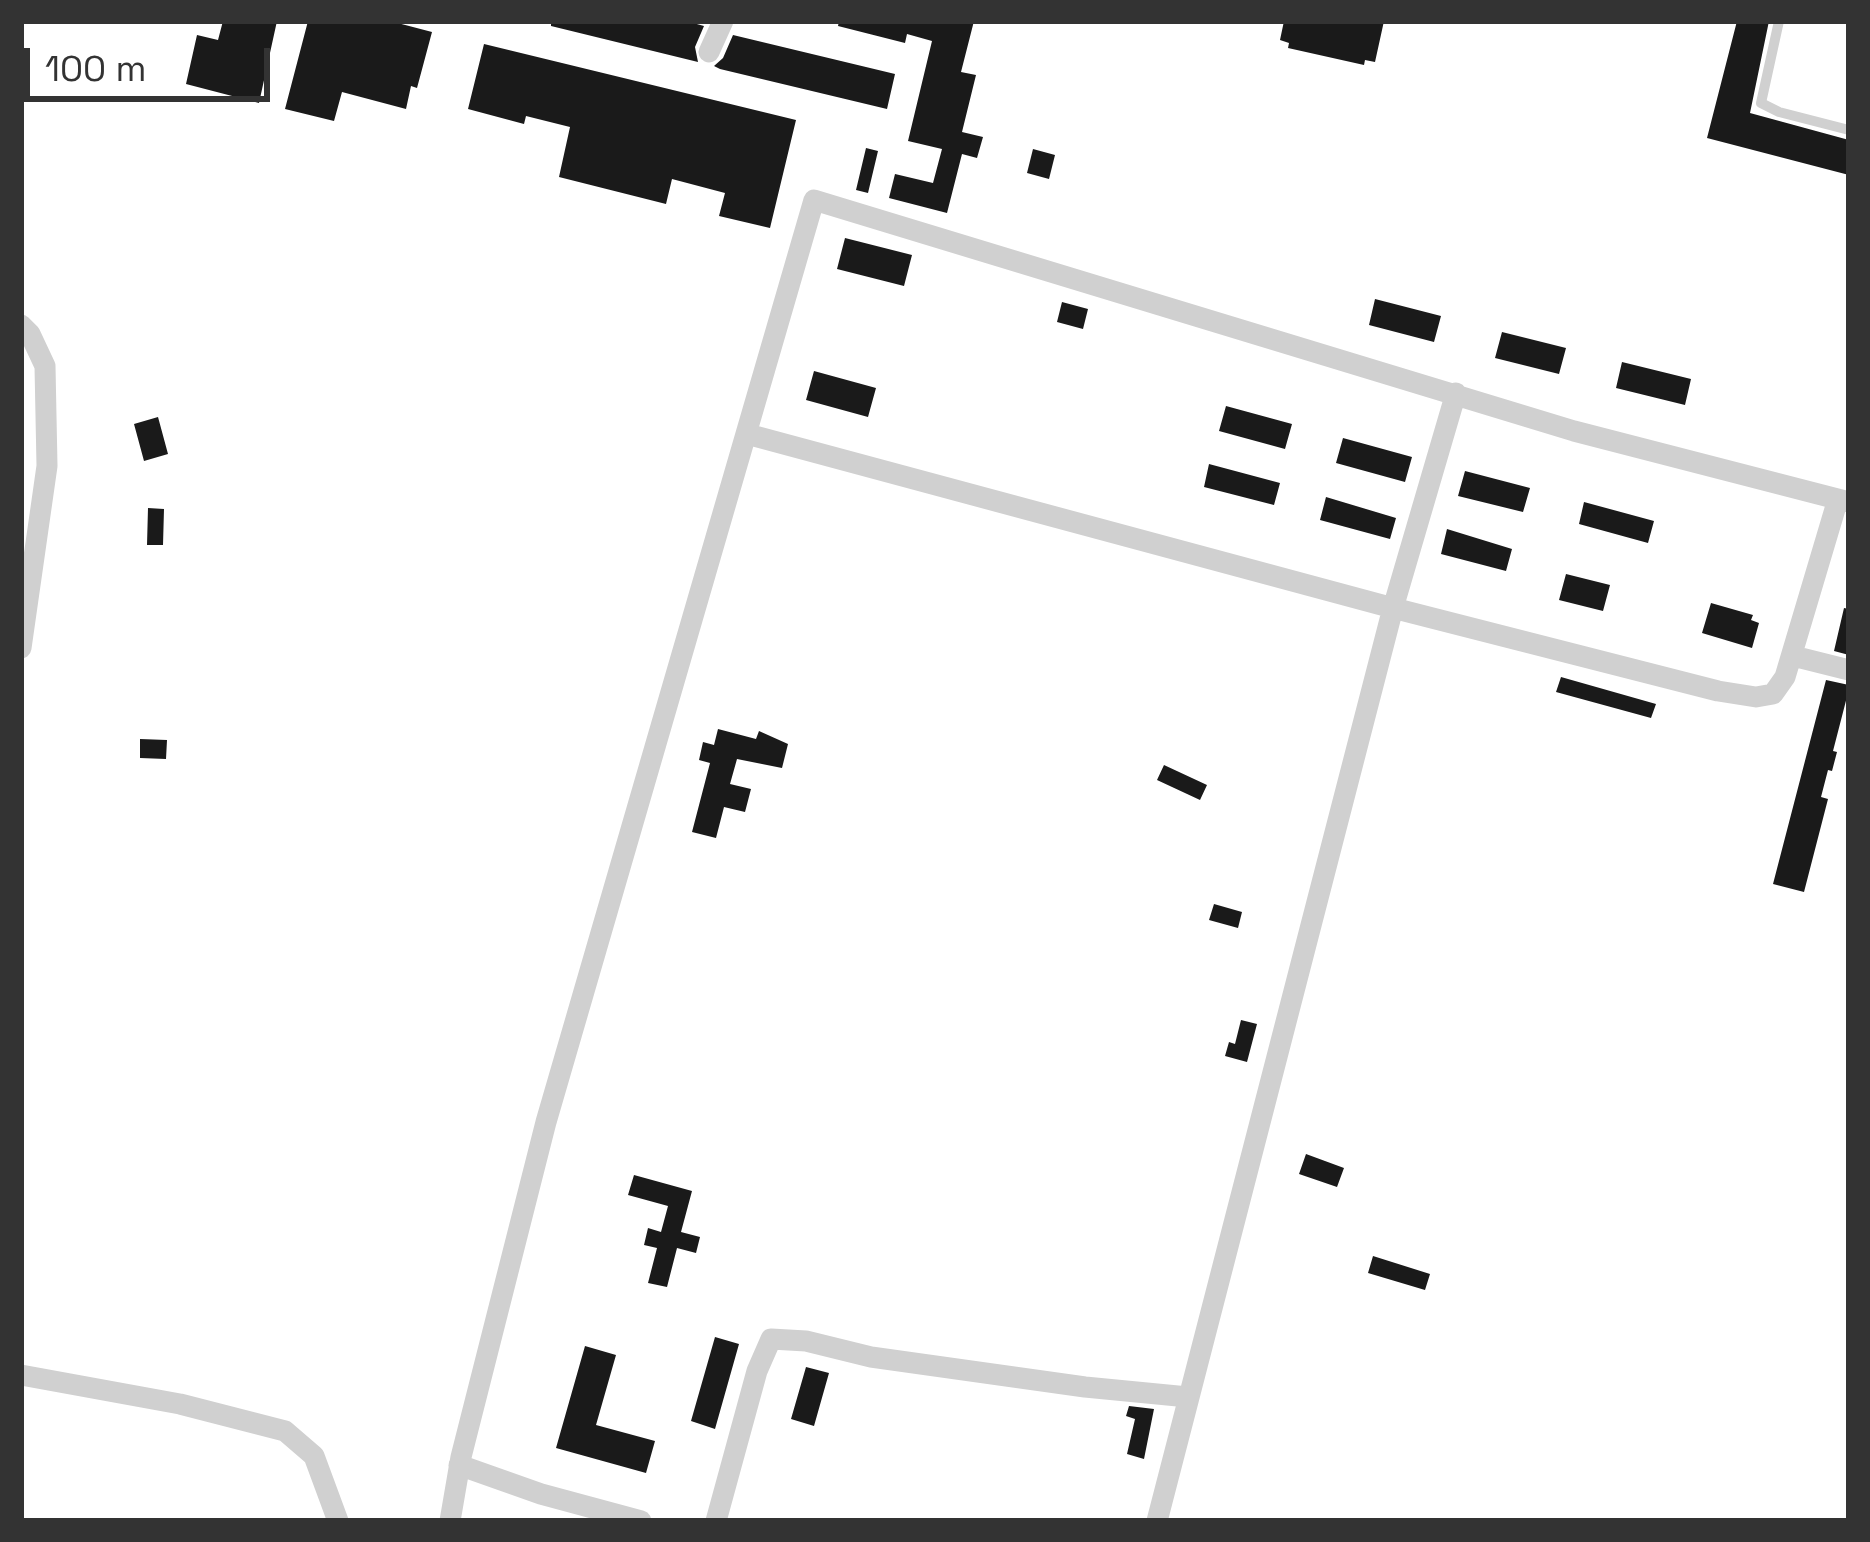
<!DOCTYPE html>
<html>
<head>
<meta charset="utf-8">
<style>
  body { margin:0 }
  #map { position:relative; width:1870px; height:1542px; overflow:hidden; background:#fff; font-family:"Space Grotesk",sans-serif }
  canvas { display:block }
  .frame { position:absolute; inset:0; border:24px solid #333; pointer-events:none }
  .scale { position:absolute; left:24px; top:48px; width:246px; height:54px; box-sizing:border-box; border:6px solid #333; border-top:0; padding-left:15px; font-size:36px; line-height:42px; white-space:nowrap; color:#333; -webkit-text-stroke:9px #fff; paint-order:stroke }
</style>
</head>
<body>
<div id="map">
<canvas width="1870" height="1542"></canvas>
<div class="frame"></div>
<div class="scale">100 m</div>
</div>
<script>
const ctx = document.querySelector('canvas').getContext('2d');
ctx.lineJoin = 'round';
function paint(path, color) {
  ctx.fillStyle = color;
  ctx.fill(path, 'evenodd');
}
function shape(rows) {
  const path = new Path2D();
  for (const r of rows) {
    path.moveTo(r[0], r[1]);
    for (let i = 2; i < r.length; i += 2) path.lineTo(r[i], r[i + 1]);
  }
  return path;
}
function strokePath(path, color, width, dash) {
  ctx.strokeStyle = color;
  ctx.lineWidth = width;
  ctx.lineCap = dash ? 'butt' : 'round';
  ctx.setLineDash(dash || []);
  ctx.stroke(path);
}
paint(shape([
  [223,21,277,21,259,103,186,84,197,35,218,40],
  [308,21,390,21,432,32,417,88,411,86,406,109,342,92,334,121,285,109],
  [551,21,686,21,704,26,695,47,698,62,551,26],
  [839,21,974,21,961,72,976,75,962,132,983,137,977,158,962,154,947,213,889,198,895,174,933,183,942,149,908,141,932,41,907,34,905,43,838,26],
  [1284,21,1384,21,1375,62,1365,60,1364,65,1288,48,1289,43,1280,40],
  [1737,21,1769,21,1750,113,1849,140,1849,175,1707,138],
  [733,35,895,74,887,109,720,69,714,66,723,58],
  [484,44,796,120,770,228,719,216,725,193,672,179,666,204,559,177,570,127,526,116,524,124,468,109],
  [866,148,878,151,868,193,856,190],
  [1033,149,1055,155,1049,179,1027,173],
  [845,238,912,255,904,286,837,269],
  [1375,299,1441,316,1434,342,1369,325],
  [1062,302,1088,309,1083,329,1057,322],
  [1502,332,1566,348,1559,374,1495,358],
  [1622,362,1691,379,1685,405,1616,388],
  [814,371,876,388,868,417,806,400],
  [1226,406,1292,424,1285,449,1219,431],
  [158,417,168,454,144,461,134,424],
  [1343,438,1412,457,1405,482,1336,463],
  [1209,464,1280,483,1274,505,1204,487],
  [1465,471,1530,488,1523,512,1458,496],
  [1326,497,1396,518,1390,539,1320,520],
  [1584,502,1654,521,1648,543,1579,524],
  [148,508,164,509,163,545,147,545],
  [1447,529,1512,549,1506,571,1441,554],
  [1566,574,1610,585,1603,611,1559,600],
  [1711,603,1753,615,1751,620,1759,623,1752,648,1702,633],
  [1844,608,1849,609,1849,655,1834,651],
  [1561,677,1656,704,1651,718,1556,692],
  [1826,680,1849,685,1849,689,1833,751,1837,752,1832,771,1828,770,1821,797,1828,799,1804,892,1773,884],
  [718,729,756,739,759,731,788,744,782,768,737,759,730,784,751,789,745,812,724,807,716,838,692,832,710,763,699,760,703,742,714,745],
  [140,739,167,740,166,759,140,758],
  [1164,765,1207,785,1200,800,1157,780],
  [1214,904,1242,912,1238,928,1209,920],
  [1241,1020,1257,1024,1247,1062,1225,1056,1229,1042,1235,1044],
  [1306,1154,1344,1168,1337,1187,1299,1174],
  [634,1175,692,1191,681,1232,700,1237,696,1253,677,1248,667,1287,648,1283,657,1248,644,1245,648,1228,661,1232,668,1206,628,1195],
  [1373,1256,1430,1274,1425,1290,1368,1273],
  [715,1337,739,1344,715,1429,691,1421],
  [585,1346,616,1355,596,1425,655,1441,646,1473,556,1448],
  [806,1367,829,1373,814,1426,791,1419],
  [1129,1406,1154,1409,1144,1459,1127,1454,1135,1419,1126,1416]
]), '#1a1a1a');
strokePath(shape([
  [1779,21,1761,103,1779,112,1849,130]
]), '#d0d0d0', 10);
strokePath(shape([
  [709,52,723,21],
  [21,325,30,334,45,366,47,466,21,648],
  [747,434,1393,608,1718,691,1756,697,1773,694,1785,677,1838,499],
  [1793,656,1849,670],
  [21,1375,180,1404,285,1431,314,1456,338,1521],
  [459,1465,541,1494,641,1521],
  [450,1521,461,1457,546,1122,814,200,1574,431,1849,502],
  [716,1521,757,1371,771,1339,806,1341,871,1357,1085,1387,1188,1397],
  [1157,1521,1393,608,1456,393]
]), '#d0d0d0', 21);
</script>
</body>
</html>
